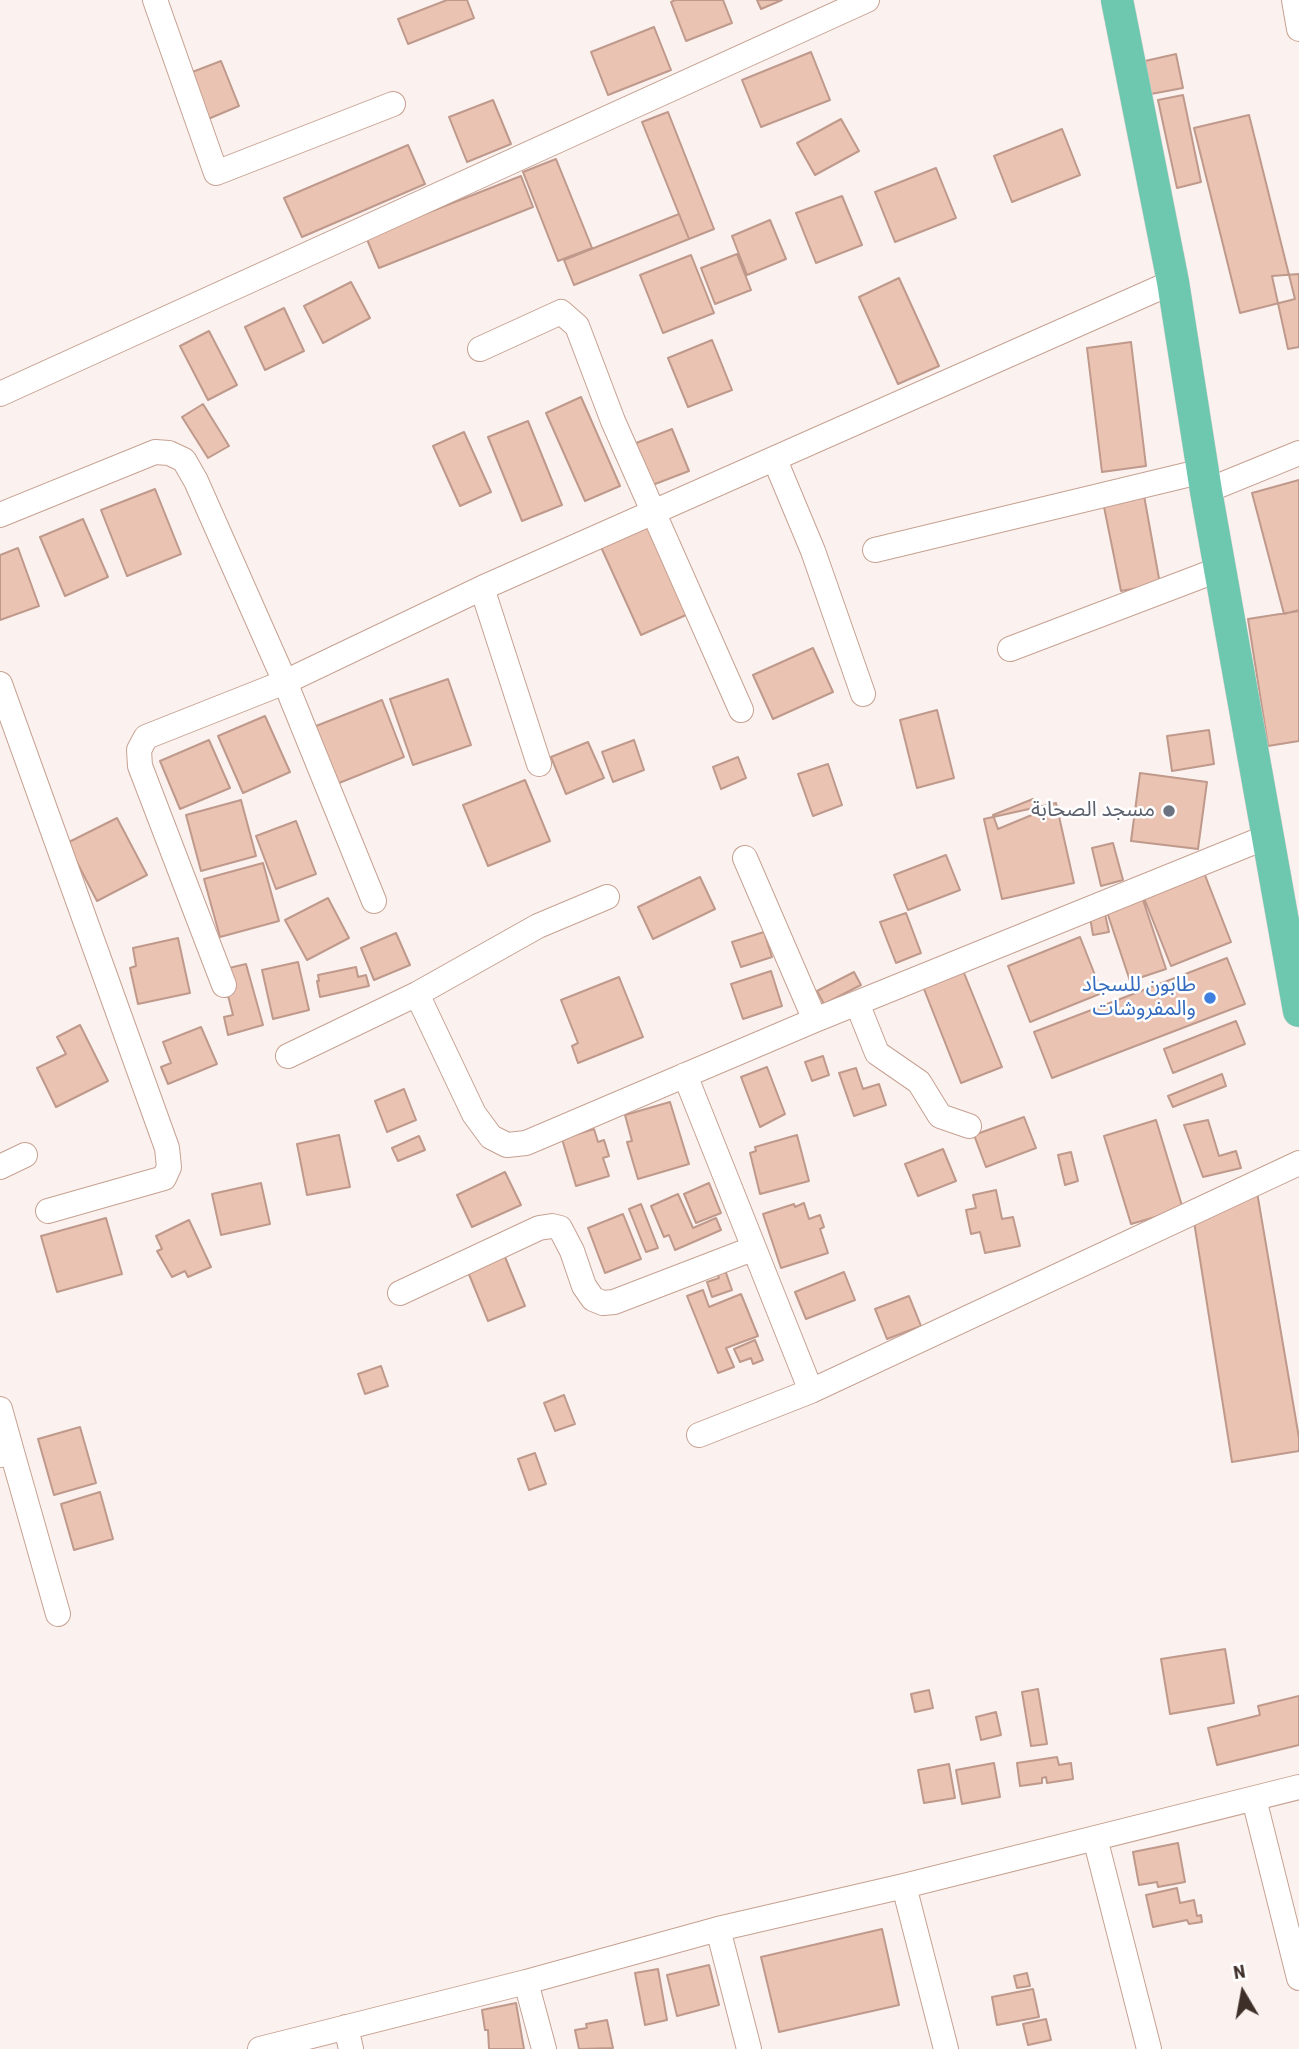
<!DOCTYPE html>
<html>
<head>
<meta charset="utf-8">
<style>
  body { margin:0 }
  #map { position:relative; width:1299px; height:2049px; overflow:hidden; background:#fbf2ef; font-family:"Roboto Condensed",sans-serif }
  canvas { display:block }
  .north { position:absolute; left:1208px; top:1958px; width:70px; height:70px; -webkit-text-stroke:5px #fff; paint-order:stroke; rotate:350deg; font-size:19px; font-weight:700; line-height:28px; text-align:center; color:#3f2f29 }
  .north::after { content:''; display:block; margin:auto; width:24px; height:32px; background:#3f2f29; clip-path:polygon(50% 0,100% 100%,50% 72%,0 100%) }
</style>
</head>
<body>
<div id="map">
<canvas width="1299" height="2049"></canvas>
<div class="north">N</div>
</div>
<script>
const ctx = document.querySelector('canvas').getContext('2d');
ctx.lineJoin = 'round';
function paint(path, color) {
  ctx.fillStyle = color;
  ctx.fill(path, 'evenodd');
}
function shape(rows) {
  const path = new Path2D();
  for (const r of rows) {
    path.moveTo(r[0], r[1]);
    for (let i = 2; i < r.length; i += 2) path.lineTo(r[i], r[i + 1]);
  }
  return path;
}
function strokePath(path, color, width, dash) {
  ctx.strokeStyle = color;
  ctx.lineWidth = width;
  ctx.lineCap = dash ? 'butt' : 'round';
  ctx.setLineDash(dash || []);
  ctx.stroke(path);
}
function drawText(font, color, halo, rows, align = 'center') {
  ctx.font = font + ' "Roboto Condensed","Noto Sans Arabic",sans-serif';
  ctx.lineWidth = 5;
  ctx.setLineDash([]);
  ctx.textBaseline = 'middle';
  ctx.strokeStyle = halo;
  ctx.fillStyle = color;
  for (const [text, x, y, turn = 0] of rows) {
    ctx.save();
    ctx.translate(x, y);
    ctx.rotate((+turn || 0) * Math.PI / 180);
    ctx.textAlign = isNaN(turn) ? turn : align;
    if (halo) ctx.strokeText(text, 0, 0);
    ctx.fillText(text, 0, 0);
    ctx.restore();
  }
}
const building = shape([
  [447,0,467,0,474,18,408,44,398,19,447,0],
  [675,0,723,0,732,23,686,41,671,2,675,0],
  [757,0,782,0,761,9,757,0],
  [654,27,671,70,608,95,591,52,654,27],
  [811,52,830,100,761,127,742,80,811,52],
  [1176,54,1183,88,1151,94,1145,61,1176,54],
  [221,61,239,106,201,122,182,76,221,61],
  [1183,95,1201,182,1177,188,1158,100,1183,95],
  [493,100,511,144,467,162,449,117,493,100],
  [668,112,714,229,689,239,642,122,668,112],
  [1249,115,1295,299,1240,313,1194,128,1249,115],
  [841,119,859,151,815,175,797,143,841,119],
  [1062,129,1080,175,1012,202,994,156,1062,129],
  [408,145,425,184,302,237,284,198,408,145],
  [556,159,592,248,558,261,523,172,556,159],
  [936,168,956,218,895,242,875,192,936,168],
  [521,176,533,207,379,268,366,237,521,176],
  [842,196,862,245,816,263,796,213,842,196],
  [679,214,689,239,574,285,564,260,679,214],
  [770,220,786,259,747,275,732,236,770,220],
  [737,254,751,290,715,304,701,268,737,254],
  [691,255,714,313,663,333,640,275,691,255],
  [1299,274,1299,347,1288,349,1272,276,1299,274],
  [899,278,939,366,898,384,859,297,899,278],
  [351,282,370,318,323,343,304,306,351,282],
  [284,308,304,351,265,370,245,327,284,308],
  [209,331,237,385,208,400,180,346,209,331],
  [712,340,732,390,688,407,668,358,712,340],
  [1131,342,1146,466,1102,472,1087,348,1131,342],
  [581,397,620,486,585,501,546,413,581,397],
  [203,404,229,446,208,458,182,417,203,404],
  [528,421,562,505,522,521,488,437,528,421],
  [672,429,689,471,642,489,626,447,672,429],
  [464,432,491,492,460,506,433,446,464,432],
  [1299,480,1299,610,1284,614,1252,493,1299,480],
  [155,489,181,554,127,576,101,510,155,489],
  [1143,490,1160,584,1121,591,1102,497,1143,490],
  [83,519,108,577,65,596,40,537,83,519],
  [655,523,695,611,641,635,601,547,655,523],
  [18,548,39,606,0,620,0,555,18,548],
  [1299,611,1299,741,1268,746,1248,619,1299,611],
  [813,648,833,692,773,719,753,675,813,648],
  [448,679,471,745,413,765,390,699,448,679],
  [382,700,404,757,334,785,311,728,382,700],
  [937,710,954,778,917,788,900,720,937,710],
  [265,716,290,772,243,793,218,736,265,716],
  [1209,730,1214,764,1172,771,1167,736,1209,730],
  [209,740,230,788,180,809,160,761,209,740],
  [634,740,644,770,613,782,602,752,634,740],
  [588,742,604,778,566,794,551,757,588,742],
  [738,757,746,778,721,789,713,767,738,757],
  [828,764,842,805,813,816,798,774,828,764],
  [1140,773,1207,782,1198,849,1131,841,1140,773],
  [525,780,550,841,488,866,463,805,525,780],
  [1033,799,1039,812,998,829,993,815,1033,799],
  [241,800,256,856,201,871,186,815,241,800],
  [1056,803,1074,883,1002,899,984,819,1056,803],
  [117,818,147,875,97,901,67,843,117,818],
  [296,821,316,874,276,889,256,836,296,821],
  [1113,843,1123,880,1101,886,1092,848,1113,843],
  [946,855,960,890,908,910,894,875,946,855],
  [263,863,279,921,220,937,204,879,263,863],
  [1203,870,1231,942,1171,966,1142,893,1203,870],
  [700,877,715,909,653,939,638,907,700,877],
  [1142,897,1166,969,1130,981,1106,909,1142,897],
  [328,898,349,938,307,960,285,920,328,898],
  [906,913,921,953,896,963,880,922,906,913],
  [1105,914,1109,932,1093,935,1090,917,1105,914],
  [764,932,772,957,741,967,732,942,764,932],
  [396,933,410,965,374,980,361,948,396,933],
  [1080,937,1102,993,1030,1022,1008,966,1080,937],
  [178,938,190,993,138,1004,130,968,136,966,133,948,178,938],
  [1227,958,1245,1004,1052,1078,1034,1032,1227,958],
  [298,962,309,1010,273,1019,262,970,298,962],
  [246,964,263,1025,228,1035,224,1017,233,1015,225,984,229,968,246,964],
  [356,967,358,977,366,975,369,986,320,997,317,981,319,981,318,975,356,967],
  [962,968,1002,1067,961,1083,922,984,962,968],
  [771,971,782,1006,743,1019,731,984,771,971],
  [854,972,861,985,824,1004,817,991,854,972],
  [619,977,643,1037,578,1063,572,1046,578,1043,561,1000,619,977],
  [1236,1021,1245,1044,1173,1073,1164,1049,1236,1021],
  [80,1025,108,1081,56,1107,37,1068,66,1054,57,1037,80,1025],
  [201,1027,217,1064,168,1084,161,1067,171,1063,163,1042,201,1027],
  [823,1056,829,1075,812,1081,805,1062,823,1056],
  [767,1067,785,1114,760,1127,741,1077,767,1067],
  [856,1068,863,1089,879,1084,886,1105,854,1116,839,1073,856,1068],
  [1222,1074,1226,1086,1173,1107,1168,1096,1222,1074],
  [404,1089,416,1120,387,1132,375,1101,404,1089],
  [670,1102,689,1164,638,1179,627,1142,632,1141,625,1115,670,1102],
  [1024,1117,1036,1148,986,1167,974,1135,1024,1117],
  [1156,1120,1183,1209,1131,1224,1104,1136,1156,1120],
  [1208,1120,1219,1156,1236,1151,1241,1168,1203,1177,1184,1125,1208,1120],
  [594,1129,598,1142,604,1140,609,1156,603,1158,609,1176,576,1186,562,1139,594,1129],
  [339,1135,350,1187,307,1195,297,1144,339,1135],
  [797,1135,809,1181,760,1194,750,1153,756,1151,755,1147,797,1135],
  [419,1136,425,1150,398,1161,392,1148,419,1136],
  [943,1149,956,1181,918,1196,905,1164,943,1149],
  [1071,1152,1078,1181,1065,1185,1058,1155,1071,1152],
  [505,1172,521,1205,472,1227,457,1195,505,1172],
  [261,1183,270,1224,221,1235,212,1194,261,1183],
  [709,1183,721,1213,696,1223,684,1194,709,1183],
  [996,1190,1002,1219,1013,1217,1020,1246,985,1253,980,1232,971,1234,966,1210,976,1208,973,1195,996,1190],
  [1257,1192,1299,1438,1299,1451,1232,1462,1193,1215,1257,1192],
  [678,1194,693,1228,716,1218,721,1230,675,1250,669,1235,664,1237,651,1206,678,1194],
  [804,1203,809,1219,820,1215,824,1227,820,1229,828,1253,781,1268,763,1214,794,1204,795,1207,804,1203],
  [641,1204,658,1248,646,1252,629,1209,641,1204],
  [623,1214,641,1259,605,1273,588,1228,623,1214],
  [106,1218,122,1274,57,1292,41,1236,106,1218],
  [189,1220,211,1267,188,1277,185,1271,172,1277,157,1251,162,1249,156,1236,189,1220],
  [503,1252,525,1306,488,1321,466,1267,503,1252],
  [725,1270,732,1290,712,1297,707,1282,719,1278,717,1273,725,1270],
  [844,1272,855,1300,806,1319,795,1292,844,1272],
  [703,1290,709,1307,741,1294,758,1336,726,1348,734,1367,718,1373,687,1296,703,1290],
  [909,1296,921,1326,887,1339,875,1309,909,1296],
  [755,1340,763,1360,753,1364,751,1358,740,1362,734,1349,755,1340],
  [381,1366,388,1386,365,1394,358,1374,381,1366],
  [564,1395,575,1424,555,1431,544,1403,564,1395],
  [80,1427,96,1483,54,1495,38,1439,80,1427],
  [535,1453,546,1484,529,1490,518,1459,535,1453],
  [100,1492,113,1539,74,1550,61,1504,100,1492],
  [1225,1649,1234,1703,1170,1714,1161,1659,1225,1649],
  [1038,1689,1047,1744,1031,1746,1022,1692,1038,1689],
  [929,1690,933,1708,915,1712,911,1694,929,1690],
  [1299,1696,1299,1745,1217,1765,1208,1728,1260,1715,1258,1706,1299,1696],
  [996,1712,1001,1735,981,1740,976,1717,996,1712],
  [1057,1757,1059,1765,1071,1763,1073,1779,1047,1783,1046,1777,1042,1778,1042,1783,1020,1786,1017,1763,1057,1757],
  [994,1763,1000,1797,962,1804,956,1770,994,1763],
  [949,1764,955,1798,924,1803,918,1770,949,1764],
  [1178,1843,1185,1882,1158,1887,1157,1882,1139,1885,1133,1852,1178,1843],
  [1177,1888,1180,1903,1194,1900,1197,1916,1201,1915,1202,1922,1189,1924,1187,1920,1153,1927,1146,1895,1177,1888],
  [882,1929,899,2005,779,2032,761,1957,882,1929],
  [709,1965,719,2005,677,2016,667,1975,709,1965],
  [658,1969,667,2020,645,2025,635,1973,658,1969],
  [1027,1973,1030,1986,1017,1988,1014,1976,1027,1973],
  [1033,1989,1039,2017,997,2025,992,1997,1033,1989],
  [516,2003,524,2049,489,2049,488,2030,485,2030,482,2010,516,2003],
  [1046,2019,1051,2040,1028,2045,1023,2024,1046,2019],
  [607,2020,613,2048,579,2049,575,2030,587,2028,586,2024,607,2020]
]);
paint(building, '#eac3b3');
strokePath(building, '#bf998b', 2);
const minor = shape([
  [155,0,216,173,393,104],
  [1294,0,1299,29],
  [480,349,561,312,577,326,613,421,741,710],
  [0,394,867,0],
  [775,460,813,551,863,694],
  [1206,491,1299,453],
  [0,515,155,452,169,453,184,460,196,481,285,682,374,901],
  [875,550,1203,471],
  [482,588,539,764],
  [1010,649,1220,569],
  [0,684,167,1148,169,1167,164,1178,48,1211],
  [745,858,815,1020],
  [224,985,140,766,139,750,146,737,285,682,482,588,1173,282],
  [417,994,538,926,607,897],
  [857,1003,877,1053,919,1082,940,1116,969,1126],
  [288,1056,417,994,474,1114,491,1137,507,1145,526,1143,815,1020,1269,836],
  [685,1075,811,1391],
  [0,1167,25,1155],
  [400,1293,539,1228,552,1226,560,1228,572,1251,584,1286,593,1299,603,1303,614,1302,752,1249],
  [0,1409,12,1452,0,1455],
  [699,1435,811,1391,1299,1163],
  [12,1452,58,1614],
  [1254,1799,1299,1978],
  [1095,1838,1149,2049],
  [904,1886,946,2049],
  [718,1929,749,2049],
  [526,1982,544,2049],
  [346,2027,351,2049],
  [260,2049,526,1982,718,1929,904,1886,1299,1787]
]);
const major = shape([
  [1117,0,1173,282,1206,491,1299,1011]
]);
strokePath(minor, '#c6a192', 26);
strokePath(major, '#d5d1d0', 33);
strokePath(minor, '#fff', 24);
strokePath(major, '#6ec8b0', 32);
for (const [x, y, r, color] of [
  [1169,811,7,"#6b7280"],
  [1210,998,7,"#3f7fe0"]
]) {
  const dot = new Path2D();
  dot.arc(x, y, r, 0, 2 * Math.PI);
  ctx.fillStyle = color;
  ctx.fill(dot);
  strokePath(dot, '#fff', 2.5);
}
drawText('21px', '#5b616d', '#fff', [
  ["مسجد الصحابة",1155,811]
], 'right');
drawText('21px', '#366cbe', '#fff', [
  ["طابون للسجاد",1196,986],
  ["والمفروشات",1196,1010]
], 'right');
</script>
</body>
</html>
